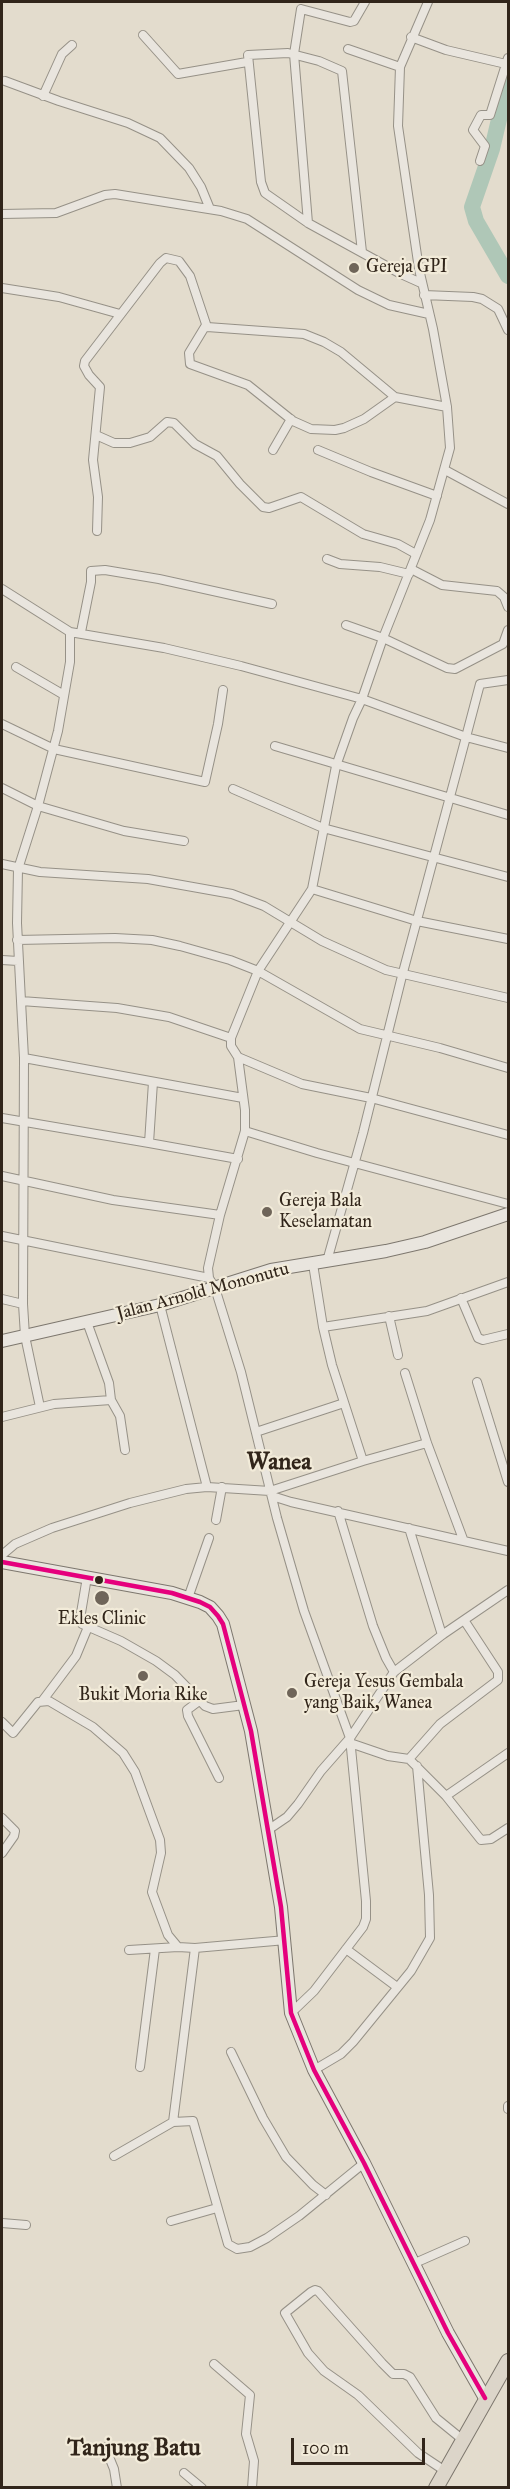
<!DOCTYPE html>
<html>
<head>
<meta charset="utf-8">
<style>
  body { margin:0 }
  #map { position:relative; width:510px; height:2489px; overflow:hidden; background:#e3dccd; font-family:"IM FELL Great Primer",serif }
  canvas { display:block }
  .frame { position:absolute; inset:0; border:3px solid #31251a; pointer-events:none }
  .scale { position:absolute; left:291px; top:2438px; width:134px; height:27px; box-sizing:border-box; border:3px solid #31251a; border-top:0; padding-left:8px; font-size:18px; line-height:21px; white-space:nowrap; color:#31251a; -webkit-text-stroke:4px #f2ebd9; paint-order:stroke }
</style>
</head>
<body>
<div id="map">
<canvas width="510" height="2489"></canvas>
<div class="frame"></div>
<div class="scale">100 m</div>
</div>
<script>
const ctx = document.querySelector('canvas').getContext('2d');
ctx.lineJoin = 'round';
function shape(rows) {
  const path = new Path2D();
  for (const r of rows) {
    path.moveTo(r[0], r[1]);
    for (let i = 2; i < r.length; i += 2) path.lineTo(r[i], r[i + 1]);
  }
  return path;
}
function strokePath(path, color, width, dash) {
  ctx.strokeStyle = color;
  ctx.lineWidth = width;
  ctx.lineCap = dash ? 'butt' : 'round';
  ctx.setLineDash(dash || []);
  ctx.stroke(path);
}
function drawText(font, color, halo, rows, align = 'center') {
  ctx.font = font + ' "IM FELL Great Primer",serif';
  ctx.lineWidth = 4.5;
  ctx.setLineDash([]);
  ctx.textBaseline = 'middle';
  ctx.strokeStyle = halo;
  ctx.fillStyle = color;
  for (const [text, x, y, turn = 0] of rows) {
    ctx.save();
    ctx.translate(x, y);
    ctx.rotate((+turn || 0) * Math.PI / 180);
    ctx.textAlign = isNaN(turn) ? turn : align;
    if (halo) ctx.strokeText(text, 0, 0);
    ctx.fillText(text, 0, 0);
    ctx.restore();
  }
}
strokePath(shape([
  [508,81,492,149,472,207,476,221,508,276]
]), '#afc7b7', 16);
const street = shape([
  [143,35,178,74,247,62],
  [411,37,446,50,506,64],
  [348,49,400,67],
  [5,81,59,101,128,123,160,138,189,168,201,187,210,209],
  [43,96,62,54,72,45],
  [480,161,485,146,473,130,481,115,490,115,508,58],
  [2,214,56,213,105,195,115,194,221,211,247,219,358,290,389,305,429,314],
  [308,223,294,54,301,9,350,22,354,21,365,2],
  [362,252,342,71,319,61,288,53,248,55,261,182,265,193,308,223,401,274,421,283],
  [2,288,59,297,120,314],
  [424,295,473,297,482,299,498,309,508,330],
  [206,325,189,353,190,364,248,385,293,421,311,429,335,430,344,428,364,419,395,397],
  [96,435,114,443,130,443,150,437,167,422,174,423,195,444,217,456,240,484,263,507,269,508,301,497,363,534,398,544,416,554],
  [273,450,291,419],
  [318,450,371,472,437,496],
  [445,470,508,504],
  [97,531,98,497,93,460,100,387,89,375,84,366,85,361,160,263,166,258,179,261,190,276,207,327,304,334,324,342,341,352,395,397,447,407],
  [327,559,340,564,380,567,409,574],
  [411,569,442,585,497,591,504,597,508,607],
  [2,589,70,632,164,648,241,666,362,699,353,718,336,766,312,889,258,971,231,1038,231,1046,238,1057,302,1084,371,1098,508,1135],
  [346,625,383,638,447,668,455,669,503,644,508,630],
  [70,632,70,662,58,731,38,806,18,869,17,923,21,1001,117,1008,169,1017,231,1038],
  [81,632,91,582,91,571,105,570,159,579,272,604],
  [16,667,64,695],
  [508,680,480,684,466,737,508,748],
  [2,724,54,749,205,782,218,724,223,690],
  [275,746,508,815],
  [2,788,38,806,124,831,184,841],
  [233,789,323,828,508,877],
  [2,864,40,872,148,879,232,894,264,906,322,941,386,970,508,998],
  [312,889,417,921,508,939],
  [17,940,115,938,152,940,180,946,230,960,258,971,360,1029,440,1048,508,1068],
  [2,960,18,961],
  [21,1001,24,1058,243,1098],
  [238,1057,245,1110,245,1131,220,1215,208,1268,209,1278,215,1288,241,1372,277,1518,304,1611,350,1738,366,1901,366,1919,363,1927,314,1991,291,2013],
  [24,1058,23,1304,25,1336,40,1407],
  [153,1082,149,1143,238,1159],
  [2,1118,149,1143],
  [245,1131,317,1153,508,1204],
  [2,1176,113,1200,220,1215],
  [2,1236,209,1278],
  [327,1261,363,1133,402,976,466,737,362,699,383,638,430,520,450,448,447,407,433,329,419,269,398,126,400,67,428,2],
  [313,1264,323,1327,332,1365,363,1461],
  [461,1298,478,1338,483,1340,508,1334],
  [2,1299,23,1304],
  [160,1305,207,1487],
  [389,1316,398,1355],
  [323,1327,427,1311,508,1282],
  [405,1373,427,1443,463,1539],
  [477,1382,508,1482],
  [111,1400,120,1416,125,1450],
  [2,1417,54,1404,111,1400,109,1383,87,1322],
  [256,1432,344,1403],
  [272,1496,291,1502,508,1551],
  [338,1511,373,1626,386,1658,394,1672],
  [216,1520,222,1487],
  [409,1528,442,1635],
  [2,1555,15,1544,52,1528,130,1503,186,1489,207,1487,270,1491,363,1461,427,1443],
  [87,1577,80,1619,82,1624,121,1641,156,1661,175,1675,205,1706,213,1709,244,1705],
  [188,1598,209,1538],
  [43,1700,76,1656,88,1627],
  [199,1701,187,1710,188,1716,219,1778],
  [2,1722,13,1733,38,1702,49,1701,93,1727,123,1753,135,1772,160,1840,161,1853,152,1892,168,1935,178,1947,195,1948,286,1940],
  [350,1743,388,1756,409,1759,446,1796,481,1840,491,1839,508,1828],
  [409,1759,440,1724,498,1680,498,1672,464,1620],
  [446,1796,508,1753],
  [2,1818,15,1831,14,1836,2,1853],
  [268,1830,287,1817,298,1804,321,1771,350,1738,394,1672,442,1635,508,1590],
  [346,1949,397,1987],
  [129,1950,178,1947],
  [231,2052,263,2118,286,2157,313,2185,326,2195],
  [140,2067,155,1949],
  [314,2070,341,2054,353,2042,411,1971,430,1938,429,1895,417,1766],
  [508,2106,508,2109],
  [173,2122,195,1948],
  [114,2156,173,2122,193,2121,228,2244,237,2249,250,2247,267,2238,299,2216,364,2163],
  [171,2221,217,2208],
  [2,2223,26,2225],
  [415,2263,465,2241],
  [214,2364,250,2395,246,2434,254,2461,252,2488],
  [105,2447,114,2469,117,2488],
  [445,2471,418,2453,358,2395,324,2371,308,2353,285,2313,311,2292,315,2290,318,2291,382,2363,393,2374,404,2374,410,2377,436,2418,463,2440],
  [184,2473,202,2488]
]);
const secondary = shape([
  [2,1341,160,1305,271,1270,386,1251,425,1242,508,1214],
  [2,1562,172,1593,200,1602,210,1607,218,1616,223,1624,251,1731,281,1907,291,2013,314,2070,364,2163,448,2333,485,2398]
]);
const primary = shape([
  [436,2488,508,2361]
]);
strokePath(street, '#969187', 10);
strokePath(secondary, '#7d776e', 14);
strokePath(primary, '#7d776e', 16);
strokePath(street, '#e9e5de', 8);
strokePath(secondary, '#e9e5de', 12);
strokePath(primary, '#dcd5c9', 14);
strokePath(shape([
  [2,1562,172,1593,200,1602,210,1607,218,1616,223,1624,251,1731,281,1907,291,2013,314,2070,364,2163,448,2333,485,2398]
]), '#e5007d', 4.5);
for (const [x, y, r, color] of [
  [354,268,6,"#6f6559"],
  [267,1212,6,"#6f6559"],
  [99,1580,5,"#31251a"],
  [102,1598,8,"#6f6559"],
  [143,1676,6,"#6f6559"],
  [292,1693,6,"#6f6559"]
]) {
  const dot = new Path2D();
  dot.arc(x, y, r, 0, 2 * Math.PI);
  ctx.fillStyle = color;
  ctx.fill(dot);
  strokePath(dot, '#f2ebd9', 2);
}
drawText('18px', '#31251a', '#f2ebd9', [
  ["Gereja GPI",366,268],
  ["Gereja Bala",279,1202],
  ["Keselamatan",279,1223],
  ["Ekles Clinic",102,1620,"center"],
  ["Gereja Yesus Gembala",304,1683],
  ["yang Baik, Wanea",304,1704],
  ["Bukit Moria Rike",143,1696,"center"]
], 'left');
drawText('18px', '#31251a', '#f2ebd9', [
  ["Jalan Arnold Mononutu",203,1292,-15]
]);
drawText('bold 24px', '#31251a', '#f2ebd9', [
  ["Wanea",279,1463],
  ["Tanjung Batu",134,2449]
]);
</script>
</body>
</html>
